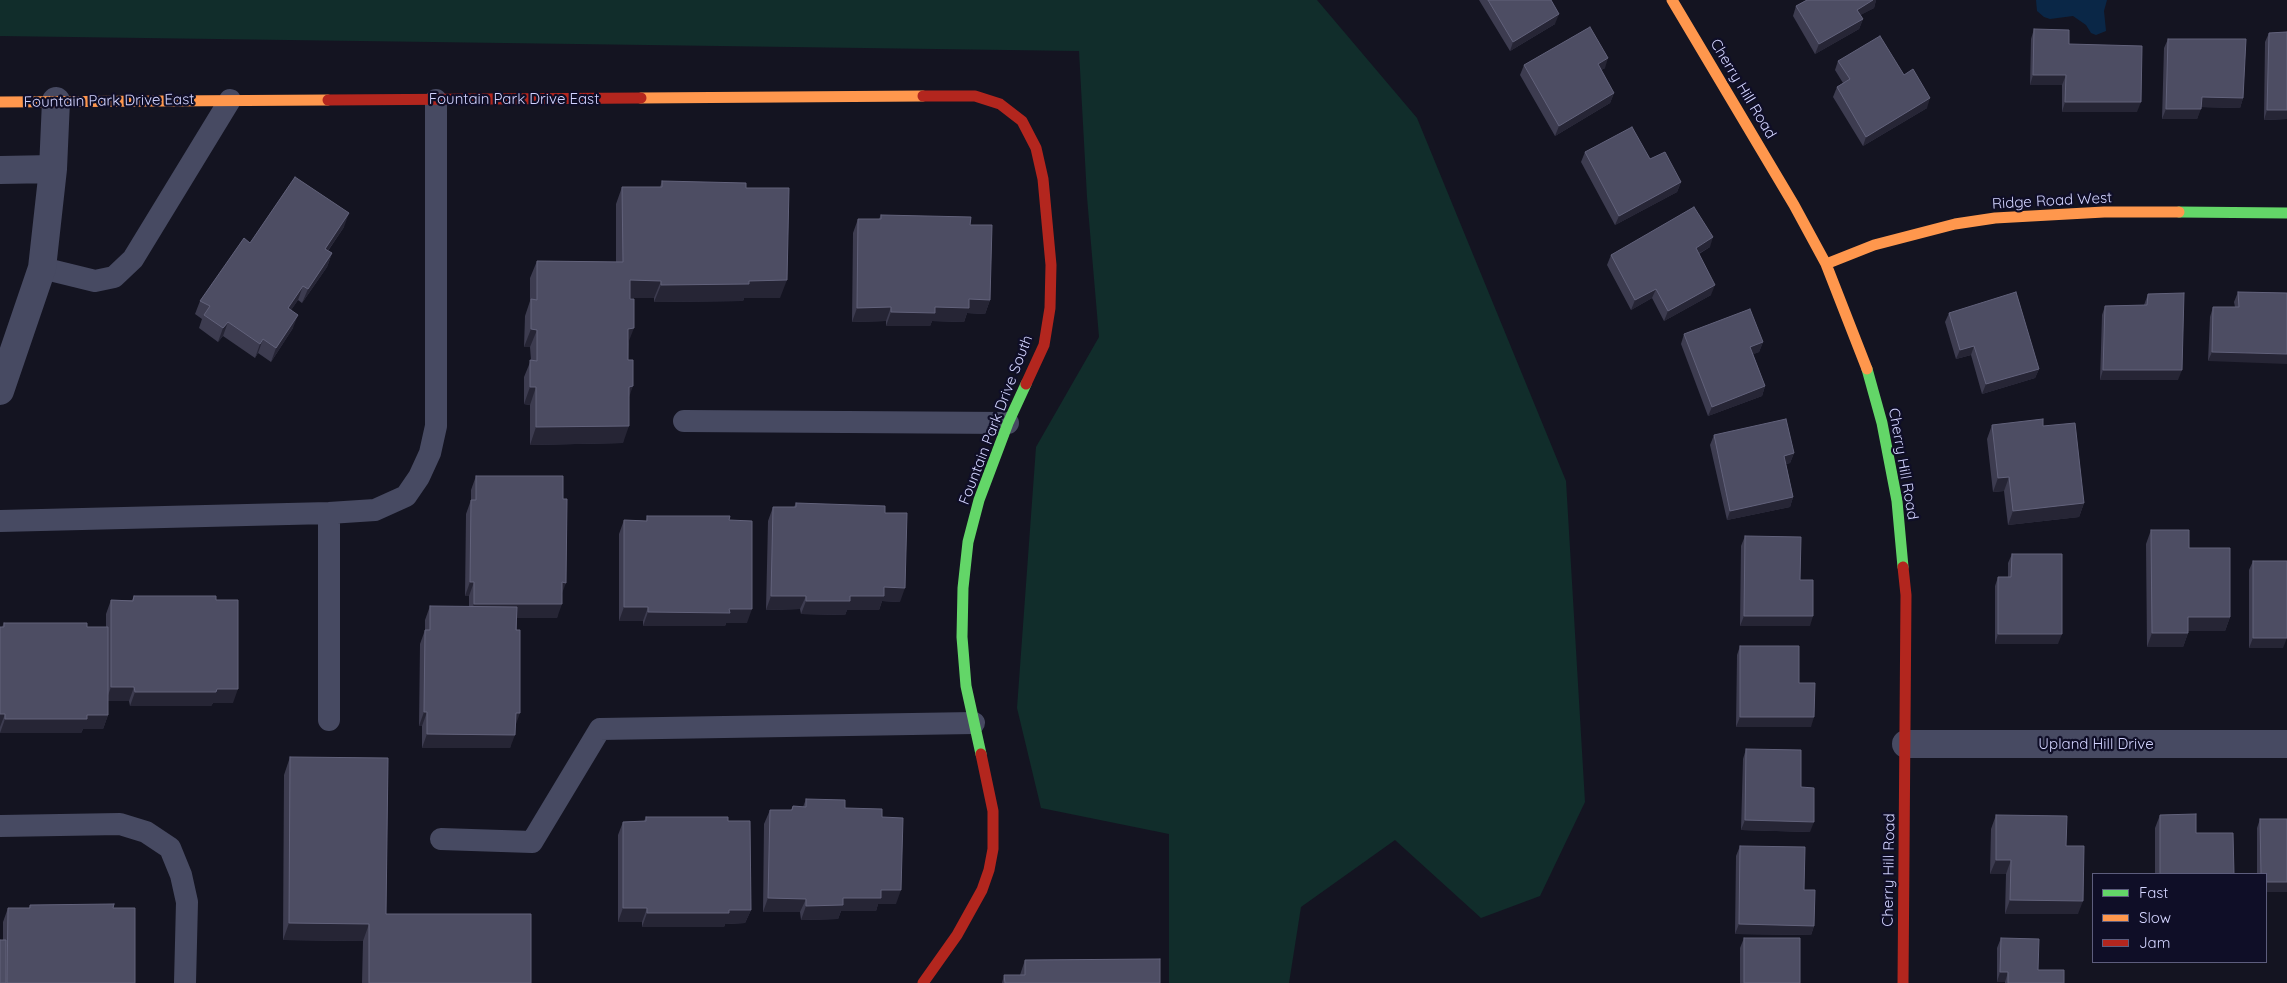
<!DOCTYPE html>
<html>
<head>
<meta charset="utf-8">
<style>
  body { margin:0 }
  #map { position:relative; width:2287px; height:983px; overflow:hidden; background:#141421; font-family:Quicksand,sans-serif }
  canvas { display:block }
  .legend { position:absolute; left:2092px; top:873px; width:175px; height:90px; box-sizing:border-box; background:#0f0e27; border:1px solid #5d5d7d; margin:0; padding:6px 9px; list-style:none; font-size:15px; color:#d3d4ff }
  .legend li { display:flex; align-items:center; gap:10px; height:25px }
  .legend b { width:25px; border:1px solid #5d5d7d }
</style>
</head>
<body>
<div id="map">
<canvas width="2287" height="983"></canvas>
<ul class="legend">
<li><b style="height:6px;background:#63d668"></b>Fast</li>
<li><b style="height:6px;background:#ff974d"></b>Slow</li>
<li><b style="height:6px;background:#b3261e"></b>Jam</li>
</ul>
</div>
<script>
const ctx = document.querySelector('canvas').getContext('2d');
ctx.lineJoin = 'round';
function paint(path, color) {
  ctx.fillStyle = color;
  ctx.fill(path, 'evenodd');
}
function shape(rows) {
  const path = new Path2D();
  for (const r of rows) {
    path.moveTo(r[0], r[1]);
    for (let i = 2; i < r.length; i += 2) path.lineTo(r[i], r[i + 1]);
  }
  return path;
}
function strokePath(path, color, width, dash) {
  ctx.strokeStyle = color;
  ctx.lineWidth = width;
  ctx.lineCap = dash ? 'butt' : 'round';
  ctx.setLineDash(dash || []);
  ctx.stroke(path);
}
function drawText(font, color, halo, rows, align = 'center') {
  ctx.font = font + ' Quicksand,sans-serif';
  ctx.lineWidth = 4.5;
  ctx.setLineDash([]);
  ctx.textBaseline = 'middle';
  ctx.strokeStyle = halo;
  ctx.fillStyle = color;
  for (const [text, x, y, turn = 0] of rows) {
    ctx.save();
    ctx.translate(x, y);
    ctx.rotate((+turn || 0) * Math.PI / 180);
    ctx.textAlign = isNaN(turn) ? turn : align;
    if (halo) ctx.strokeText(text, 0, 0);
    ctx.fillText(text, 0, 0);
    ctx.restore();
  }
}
paint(shape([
  [0,0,1317,0,1417,118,1566,481,1585,802,1540,896,1481,918,1395,840,1301,907,1289,983,1169,983,1169,834,1041,808,1017,708,1036,447,1099,337,1087,197,1079,51,0,36]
]), '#112d2b');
paint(shape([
  [2036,0,2107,0,2104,11,2106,31,2096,35,2091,33,2086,25,2073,16,2050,19,2044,17,2037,11]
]), '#0a2747');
strokePath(shape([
  [42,268,95,281,114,277,133,259,230,100],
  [684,421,1008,423],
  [329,513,329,720],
  [0,521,329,513,375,510,406,496,419,477,430,453,436,426,436,100],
  [0,826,120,824,146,832,170,848,181,875,187,902,185,983],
  [441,839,532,842,600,729,974,723]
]), '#474a62', 22);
strokePath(shape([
  [0,170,53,169],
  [0,391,42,268,53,169,56,101],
  [1906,744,2287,744]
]), '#474a62', 28);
strokePath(shape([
  [2179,212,2287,213],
  [1867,369,1882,423,1897,501,1903,567],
  [981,754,966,686,962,637,963,588,968,542,979,500,1008,423,1026,384]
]), '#63d668', 11);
strokePath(shape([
  [1672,0,1794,205,1826,264,1867,369],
  [641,98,923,96],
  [0,102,328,100],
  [1826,264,1874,245,1955,224,1995,218,2104,212,2179,212]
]), '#ff974d', 11);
strokePath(shape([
  [923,96,975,96,1000,104,1022,121,1036,148,1043,179,1051,265,1050,308,1044,345,1026,384],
  [328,100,641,98],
  [923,983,957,935,982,890,989,870,993,849,993,811,981,754],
  [1903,983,1906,595,1903,567]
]), '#b3261e', 11);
paint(shape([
  [1479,0,1551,0,1555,24,1510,51],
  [1807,0,1876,0,1874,8,1860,15,1863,19,1859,29,1815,54,1793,16,1796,6],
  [2034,29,2069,44,2137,112,2062,112,2062,85,2030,85,2031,39],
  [2287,32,2287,119,2264,120,2265,42,2269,33],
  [2168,39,2243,98,2240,108,2201,107,2197,119,2162,119,2164,48],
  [1838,61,1904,75,1927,108,1863,146,1833,97,1837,87,1843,83,1835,70],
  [1524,65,1605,68,1601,70,1614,93,1610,103,1555,136,1520,75],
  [1585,152,1650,159,1681,182,1677,192,1615,225,1581,162],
  [662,181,746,188,780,298,744,298,743,301,654,302,654,298,630,298,628,360,629,397,623,443,530,445,530,405,524,404,524,377,531,360,530,347,524,347,525,316,530,301,530,278,537,261,616,262,616,204,622,187,660,187],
  [881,215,970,225,990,300,985,314,967,313,964,322,932,321,930,326,886,326,886,321,852,322,853,233,858,219,879,219],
  [344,227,328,251,332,253,327,267,302,303,298,300,291,310,293,328,271,362,258,353,255,358,223,336,218,342,199,328,202,319,195,314,200,301,250,243],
  [1710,247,1699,254,1711,295,1664,321,1652,298,1631,310,1607,265,1611,255],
  [2238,292,2287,293,2208,361,2210,317,2213,307,2235,307,2234,302],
  [2148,294,2178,380,2100,380,2102,315,2105,306,2144,305],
  [1949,313,2039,369,2035,378,1982,394,1971,355,1956,359,1945,322],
  [1684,334,1763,342,1759,352,1753,354,1765,386,1762,396,1708,416,1681,344],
  [1992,425,2043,426,2084,503,2079,517,2008,525,2004,491,1993,492,1987,439],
  [1714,435,1794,453,1790,463,1786,464,1793,497,1790,507,1727,520,1710,445],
  [476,476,562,593,557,618,517,618,516,724,510,748,422,748,422,726,419,726,420,644,425,630,425,620,430,606,469,607,469,596,465,596,466,514,471,500,471,490],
  [796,503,885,513,900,602,882,601,879,610,847,610,845,615,801,614,800,609,766,610,768,521,773,507,794,507],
  [647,516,747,623,726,623,725,626,643,626,643,621,619,621,619,534,624,520,646,521],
  [2151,530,2189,548,2230,617,2225,631,2188,631,2188,633,2183,647,2147,647,2146,544],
  [1745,536,1810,626,1740,626,1741,546],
  [2012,554,2058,644,1995,644,1995,586,1998,577,2008,577,2008,563],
  [2253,561,2283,648,2249,648,2249,570],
  [134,596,216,600,233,703,213,703,211,706,130,706,129,701,108,701,108,715,103,729,83,729,81,733,0,733,0,627,2,627,4,623,87,627,106,627,106,614,111,600,132,600],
  [1740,646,1799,683,1811,727,1736,727,1737,655],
  [1746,749,1801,787,1810,832,1741,830,1743,759],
  [290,757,386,914,531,983,362,983,363,941,283,940,284,775],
  [806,799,882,817,896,904,878,904,876,911,841,911,838,919,801,920,800,912,763,912,764,824,770,810,791,810,793,806,803,807],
  [1996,815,2066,846,2078,914,2005,914,2006,874,1990,874,1991,829],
  [2160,815,2196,833,2234,874,2155,874,2155,828],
  [646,817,728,821,751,910,745,923,725,924,724,927,642,927,642,922,618,922,618,835,623,822,644,821],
  [2260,819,2266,874,2257,874,2257,828],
  [1740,846,1804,890,1814,926,1811,935,1735,934,1736,856],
  [30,905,113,908,135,983,0,983,3,940,3,922,8,908,29,908],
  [1744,938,1800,983,1740,983,1740,948],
  [2001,938,2038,970,2064,983,2005,983,2005,982,1997,982,1997,948],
  [1025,960,1160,983,1002,983,1004,975,1020,975]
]), '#3d3c50');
paint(shape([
  [1873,0,1876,0,1874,8,1853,19,1857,10],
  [1559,14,1555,24,1510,51,1513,42],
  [1863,19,1859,29,1815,54,1819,44],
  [1608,58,1605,68,1594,74,1598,64],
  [2033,75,2066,75,2062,85,2030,85],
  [1614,93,1610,103,1555,136,1559,126],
  [2202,97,2243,98,2240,108,2198,107],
  [1930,98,1927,108,1863,146,1866,137],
  [2065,102,2141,102,2137,112,2062,112],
  [2166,109,2201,109,2197,119,2162,119],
  [2267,110,2287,110,2287,119,2264,120],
  [1681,182,1677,192,1615,225,1619,216],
  [349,213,344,227,320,262,325,249],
  [1713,237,1710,247,1692,257,1696,248],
  [332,253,327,267,302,303,308,289],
  [630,280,661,281,654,298,623,298],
  [787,280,780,298,744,298,743,301,654,302,661,285,749,281],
  [1715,285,1711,295,1664,321,1668,311],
  [303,286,298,300,283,322,288,308],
  [1656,289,1652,298,1631,310,1635,300],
  [969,299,990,300,985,314,967,313,964,322,932,321,930,326,886,326,891,312],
  [891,307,886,321,852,322,857,308],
  [298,315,293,328,271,362,276,348],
  [228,322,223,336,218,342,223,328],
  [634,328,627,346,628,329],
  [531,329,537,330,530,347,524,347],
  [263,339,258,353,255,358,260,344],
  [1763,342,1759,352,1747,357,1750,347],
  [1974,346,1971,355,1956,359,1960,350],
  [2212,352,2287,354,2287,364,2208,361],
  [2039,369,2035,378,1982,394,1986,384],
  [2103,370,2182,370,2178,380,2100,380],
  [633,386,627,403,629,387],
  [1765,386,1762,396,1708,416,1712,407],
  [530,387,536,387,530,405,524,404],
  [629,426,623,443,530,445,536,427],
  [1794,453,1790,463,1781,465,1784,456],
  [2009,477,2004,491,1993,492,1998,478],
  [1793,497,1790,507,1727,520,1730,511],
  [2084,503,2079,517,2008,525,2013,511],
  [470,582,474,582,469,596,465,596],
  [562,582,566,583,561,596],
  [884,587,905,588,900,602,882,601,879,610,847,610,845,615,801,614,806,601,850,596],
  [771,596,806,596,800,609,766,610],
  [474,604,562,604,557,618,469,618],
  [624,607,648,607,643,621,619,621],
  [729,609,752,609,747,623,726,623,725,626,643,626,648,612],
  [1744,616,1813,616,1810,626,1740,626],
  [2188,617,2230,617,2225,631,2183,631],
  [2152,633,2188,633,2183,647,2147,647],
  [1998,634,2062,634,2058,644,1995,644],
  [2253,638,2287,638,2283,648,2249,648],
  [111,687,134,687,129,701,106,701],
  [217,689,238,689,233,703,213,703,211,706,130,706,135,692],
  [424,712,427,712,422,726,419,726],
  [516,713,520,713,515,727],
  [0,714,5,714,0,727],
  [87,715,108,715,103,729,83,729,81,733,0,733,5,719],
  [1740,717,1814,717,1811,727,1736,727],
  [427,734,515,735,510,748,422,748],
  [1745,820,1814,822,1810,832,1741,830],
  [1996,860,2011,860,2006,874,1990,874],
  [2266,882,2287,882,2287,892,2266,892],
  [881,890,901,890,896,904,878,904,876,911,841,911,838,919,801,920,806,906],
  [768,898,806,899,800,912,763,912],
  [2010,900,2083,901,2078,914,2005,914],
  [623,908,647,908,642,922,618,922],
  [729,910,751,910,745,923,725,924,724,927,642,927,647,913],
  [289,923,369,924,363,941,283,940],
  [1739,924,1814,926,1811,935,1735,934],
  [2000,972,2008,972,2005,982,1997,982]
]), '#262535');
const building = shape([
  [1488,0,1551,0,1559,14,1513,42,1488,0],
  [1807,0,1873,0,1857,10,1863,19,1819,44,1796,6,1807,0],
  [1590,27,1608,58,1598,64,1614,93,1559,126,1524,65,1590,27],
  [2034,29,2069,30,2069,44,2142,46,2141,102,2065,102,2066,75,2033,75,2034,29],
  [2287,32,2287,110,2267,110,2269,33,2287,32],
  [1880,36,1904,75,1913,69,1930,98,1866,137,1837,87,1850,79,1838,61,1880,36],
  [2168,39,2246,39,2243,98,2202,97,2201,109,2166,109,2168,39],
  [1632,127,1650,159,1665,152,1681,182,1619,216,1585,152,1632,127],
  [295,177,349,213,325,249,332,253,308,289,303,286,288,308,298,315,276,348,263,339,260,344,228,322,223,328,204,315,210,306,200,301,244,238,250,243,295,177],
  [662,181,746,183,746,188,789,188,787,280,749,281,749,284,661,285,661,281,630,280,630,299,634,299,634,328,628,329,628,360,633,360,633,386,629,387,629,426,536,427,536,387,530,387,530,360,537,361,537,330,531,329,531,299,537,300,537,261,623,262,622,187,662,187,662,181],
  [1694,207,1713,237,1696,248,1715,285,1668,311,1656,289,1635,300,1611,255,1694,207],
  [881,215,971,217,970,225,992,225,990,300,969,299,969,308,935,307,935,313,891,312,891,307,857,308,858,219,881,219,881,215],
  [2016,292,2039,369,1986,384,1974,346,1960,350,1949,313,2016,292],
  [2238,292,2287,293,2287,354,2212,352,2213,307,2239,307,2238,292],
  [2184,293,2182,370,2103,370,2105,306,2147,305,2148,294,2184,293],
  [1750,309,1763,342,1750,347,1765,386,1712,407,1684,334,1750,309],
  [1786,419,1794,453,1784,456,1793,497,1730,511,1714,435,1786,419],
  [2043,419,2043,426,2075,423,2084,503,2013,511,2009,477,1998,478,1992,425,2043,419],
  [476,476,563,476,563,499,567,499,566,583,562,582,562,604,474,604,474,582,470,582,471,500,476,500,476,476],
  [796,503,885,506,885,513,907,513,905,588,884,587,884,596,850,596,850,601,806,601,806,596,771,596,773,507,796,507,796,503],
  [647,516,730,516,729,520,752,521,752,609,729,609,730,613,648,612,648,607,624,607,624,520,647,521,647,516],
  [2151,530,2189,530,2189,548,2230,548,2230,617,2188,617,2188,633,2152,633,2151,530],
  [1745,536,1801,537,1800,580,1813,580,1813,616,1744,616,1745,536],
  [2012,554,2062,554,2062,634,1998,634,1998,577,2011,577,2012,554],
  [2253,561,2287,561,2287,638,2253,638,2253,561],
  [134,596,216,596,216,600,238,600,238,689,217,689,216,692,135,692,134,687,111,687,111,600,133,601,134,596],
  [430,606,517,607,516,630,520,630,520,713,516,713,515,735,427,734,427,712,424,712,425,630,430,630,430,606],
  [4,623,87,623,87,627,108,627,108,715,87,715,87,719,5,719,5,714,0,714,0,627,4,627,4,623],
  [1740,646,1799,646,1799,683,1815,683,1814,717,1740,717,1740,646],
  [1746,749,1801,750,1801,787,1814,788,1814,822,1745,820,1746,749],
  [290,757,388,758,386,914,531,914,531,983,369,983,369,924,289,923,290,757],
  [806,799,845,800,845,808,882,809,882,817,903,818,901,890,881,890,881,898,843,898,843,905,806,906,806,899,768,898,770,810,792,810,793,806,806,807,806,799],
  [2196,814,2196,833,2233,833,2234,874,2160,874,2160,815,2196,814],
  [1996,815,2067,816,2066,846,2084,846,2083,901,2010,900,2011,860,1996,860,1996,815],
  [646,817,728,817,728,821,750,821,751,910,729,910,729,913,647,913,647,908,623,908,623,822,646,821,646,817],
  [2260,819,2287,819,2287,882,2266,882,2266,874,2261,874,2260,819],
  [1740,846,1805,847,1804,890,1815,890,1814,926,1739,924,1740,846],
  [114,904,113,908,135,908,135,983,7,983,8,908,30,908,30,905,114,904],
  [1744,938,1800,938,1800,983,1744,983,1744,938],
  [2001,938,2039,939,2038,970,2064,970,2064,983,2008,983,2008,972,2000,972,2001,938],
  [0,940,6,940,6,983,0,983,0,940],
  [1160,959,1160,983,1005,983,1004,975,1025,975,1025,960,1160,959]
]);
paint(building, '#4d4d63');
strokePath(building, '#62627b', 1);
drawText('15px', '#d3d4ff', '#0f0e27', [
  ["Cherry Hill Road",1743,89,59],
  ["Fountain Park Drive East",514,99],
  ["Fountain Park Drive East",109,101,-1],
  ["Ridge Road West",2052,201,-3],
  ["Fountain Park Drive South",996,420,-69],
  ["Cherry Hill Road",1903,464,80],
  ["Upland Hill Drive",2096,744],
  ["Cherry Hill Road",1889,870,-89]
]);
</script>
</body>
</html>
